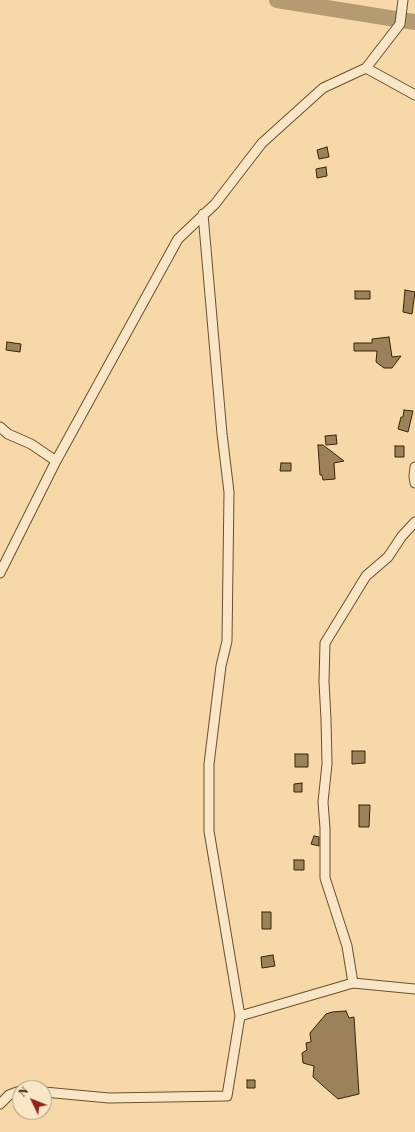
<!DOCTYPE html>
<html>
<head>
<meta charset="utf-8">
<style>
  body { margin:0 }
  #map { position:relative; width:415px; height:1132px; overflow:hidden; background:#f6d8a9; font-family:"Libre Bodoni",serif }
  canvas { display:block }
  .north { position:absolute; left:12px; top:1080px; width:40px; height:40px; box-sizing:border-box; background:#f9e6c7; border:1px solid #ad987a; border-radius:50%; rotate:313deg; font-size:11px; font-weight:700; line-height:16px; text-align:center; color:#3a2406 }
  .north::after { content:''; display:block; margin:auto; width:14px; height:18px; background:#8f2418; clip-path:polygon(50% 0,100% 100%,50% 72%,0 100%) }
</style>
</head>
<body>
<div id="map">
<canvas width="415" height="1132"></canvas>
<div class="north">N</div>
</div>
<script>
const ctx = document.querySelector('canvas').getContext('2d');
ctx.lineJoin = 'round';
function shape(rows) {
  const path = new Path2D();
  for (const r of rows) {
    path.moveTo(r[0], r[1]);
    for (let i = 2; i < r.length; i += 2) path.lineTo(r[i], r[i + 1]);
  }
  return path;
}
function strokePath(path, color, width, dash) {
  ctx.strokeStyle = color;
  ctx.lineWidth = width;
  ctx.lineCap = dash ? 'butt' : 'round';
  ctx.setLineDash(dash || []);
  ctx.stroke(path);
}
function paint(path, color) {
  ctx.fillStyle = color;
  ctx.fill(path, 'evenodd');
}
strokePath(shape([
  [277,0,415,22]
]), '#b69b72', 16);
const building = shape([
  [327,147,329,157,319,159,317,150,327,147],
  [326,167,327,176,317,178,316,169,326,167],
  [405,290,415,292,412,314,403,312,405,290],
  [355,291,370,291,370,299,355,299,355,291],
  [389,337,392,357,401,356,392,368,384,368,376,362,377,351,354,351,354,343,372,343,372,339,389,337],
  [7,342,21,344,20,352,6,350,7,342],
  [404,410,413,411,408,432,398,429,401,417,403,417,404,410],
  [336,435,337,444,326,445,325,436,336,435],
  [318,445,323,445,344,461,334,463,335,479,323,480,322,475,320,475,318,445],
  [395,446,404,446,404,457,395,457,395,446],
  [281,463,291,463,291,471,280,471,281,463],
  [352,751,365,751,365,763,352,764,352,751],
  [295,754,308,754,308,767,295,767,295,754],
  [302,783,302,792,294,792,294,784,302,783],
  [359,805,370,805,369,827,359,827,359,805],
  [314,836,319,837,319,846,311,844,314,836],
  [294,860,304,860,304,870,294,870,294,860],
  [262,912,271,912,271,929,262,929,262,912],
  [273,955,275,966,262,968,261,957,273,955],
  [346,1011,349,1018,354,1017,359,1094,338,1099,313,1077,314,1066,303,1063,302,1053,307,1050,306,1043,311,1042,310,1033,326,1014,332,1012,346,1011],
  [247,1080,255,1080,255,1088,247,1088,247,1080]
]);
paint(building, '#9c825b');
strokePath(building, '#3a2406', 1);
const street = shape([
  [366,68,415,95],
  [0,427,8,434,31,444,56,461],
  [415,467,414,476,415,483],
  [0,573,56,461,178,239,215,204,262,143,323,88,366,68,400,24,403,0],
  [353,983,347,946,325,878,325,828,323,802,327,764,326,719,324,682,325,643,366,576,388,557,402,536,415,522],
  [240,1016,353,983,415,989],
  [44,1092,109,1098,227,1096,240,1016,209,831,209,764,221,666,227,641,229,492,222,434,203,214],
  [0,1104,9,1095,20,1091]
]);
strokePath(street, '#69512f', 11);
strokePath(street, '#f9e6c7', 9);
</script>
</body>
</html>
